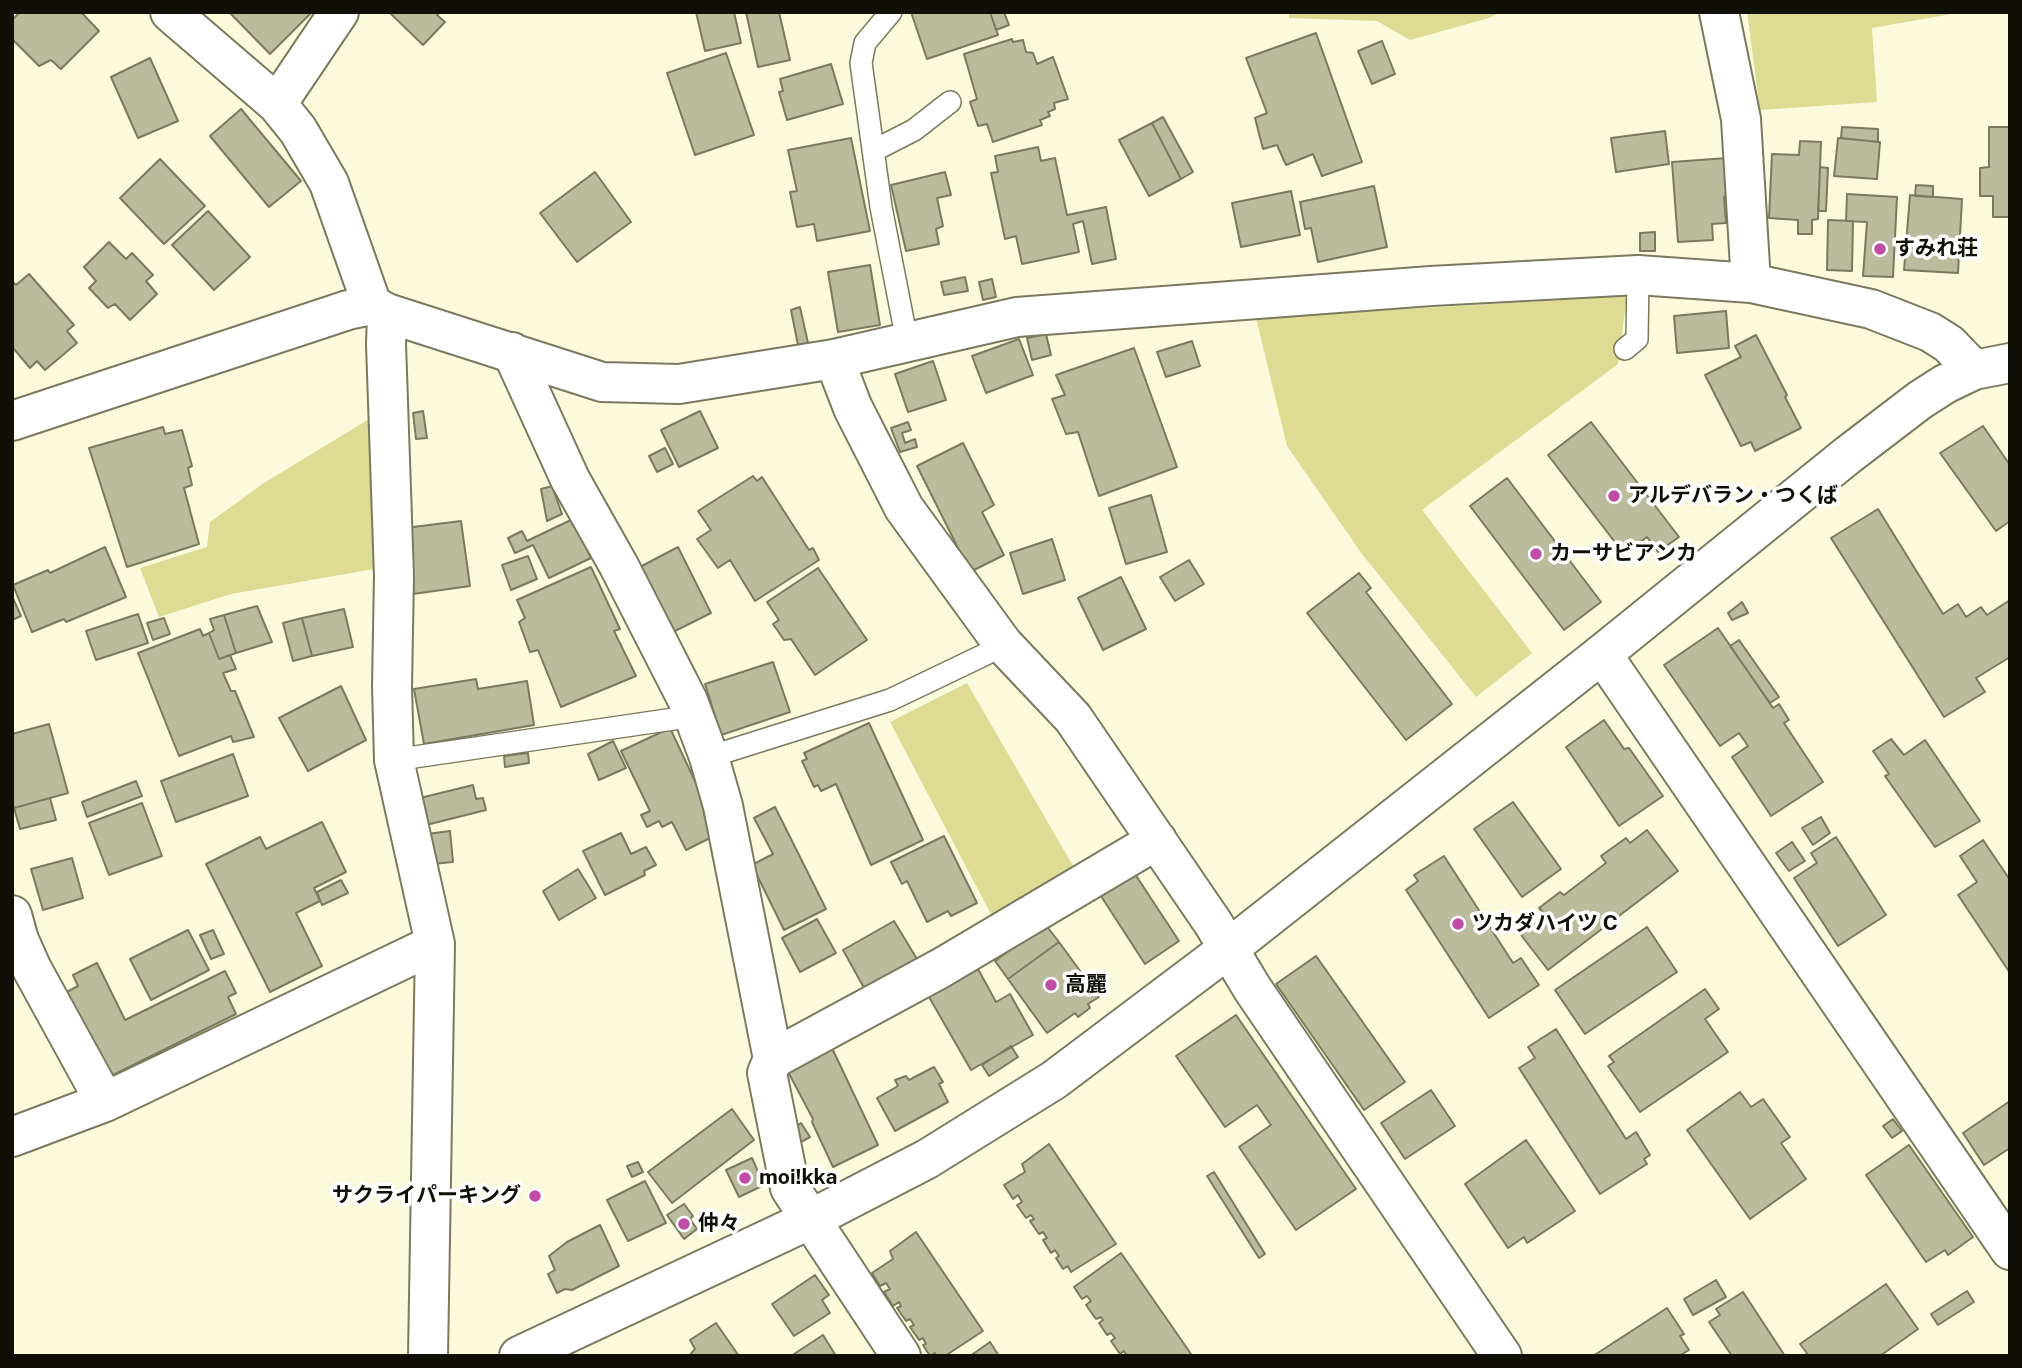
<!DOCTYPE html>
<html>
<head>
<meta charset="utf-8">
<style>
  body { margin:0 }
  #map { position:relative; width:2022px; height:1368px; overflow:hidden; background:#fbfadc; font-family:"Public Sans",sans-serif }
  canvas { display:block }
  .frame { position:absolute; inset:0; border:14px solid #101006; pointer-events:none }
</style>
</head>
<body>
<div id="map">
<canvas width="2022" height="1368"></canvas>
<div class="frame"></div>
</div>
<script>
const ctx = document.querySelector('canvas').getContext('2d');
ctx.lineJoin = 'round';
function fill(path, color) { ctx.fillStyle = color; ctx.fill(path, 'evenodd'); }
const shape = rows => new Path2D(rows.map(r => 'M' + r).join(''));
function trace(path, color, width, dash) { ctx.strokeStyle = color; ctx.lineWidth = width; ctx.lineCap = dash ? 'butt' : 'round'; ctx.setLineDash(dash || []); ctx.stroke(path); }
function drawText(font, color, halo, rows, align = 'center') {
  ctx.font = font + ' "Public Sans","Noto Sans JP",sans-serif'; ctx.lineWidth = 7; ctx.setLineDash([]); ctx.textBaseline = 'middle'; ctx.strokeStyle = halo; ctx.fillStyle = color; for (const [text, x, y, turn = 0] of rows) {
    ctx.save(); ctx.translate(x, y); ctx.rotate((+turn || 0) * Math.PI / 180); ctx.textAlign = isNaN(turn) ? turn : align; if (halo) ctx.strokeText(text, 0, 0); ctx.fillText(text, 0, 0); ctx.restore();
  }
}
fill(shape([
  [1289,12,1501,12,1489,18,1410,40,1377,21,1289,18],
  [1747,12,1963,12,1872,28,1877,102,1760,110],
  [1627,296,1618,364,1422,510,1532,653,1476,697,1362,554,1287,446,1256,318],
  [374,416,374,569,231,594,159,617,140,568,207,547,210,522,264,483],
  [967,683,1076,871,993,918,890,722]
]), '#dedb94');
const building = shape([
  [20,12,81,12,99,31,61,69,51,60,39,66,12,39,12,20,20,12],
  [229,12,312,12,270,54,229,12],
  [389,12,440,12,437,15,445,22,423,45,389,12],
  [696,12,734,12,741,43,705,51,696,12],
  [746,12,779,12,790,60,758,67,746,12],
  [911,12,990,12,998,35,927,59,911,12],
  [990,12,1004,12,1009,25,996,30,990,12],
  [1316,33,1362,162,1322,176,1313,154,1286,165,1277,145,1263,149,1255,118,1267,113,1246,58,1316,33],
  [1012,39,1013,42,1023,40,1026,52,1033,53,1037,64,1053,57,1068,99,1054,103,1055,109,1048,112,1050,116,1040,120,1042,125,993,142,987,124,978,126,970,102,977,99,964,54,1012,39],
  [1382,41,1395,74,1372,84,1358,51,1382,41],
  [726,53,754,135,695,155,667,73,726,53],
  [150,58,178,121,138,138,111,77,150,58],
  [831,64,843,104,787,120,779,92,783,91,780,79,831,64],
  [241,109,301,181,269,207,210,136,241,109],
  [1163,117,1193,172,1181,179,1152,123,1163,117],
  [1152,123,1181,179,1149,196,1119,140,1152,123],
  [1842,127,1878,129,1878,142,1841,138,1842,127],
  [1989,127,2010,127,2010,217,1993,217,1993,196,1980,196,1980,168,1989,167,1989,127],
  [1665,131,1669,164,1616,172,1611,138,1665,131],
  [851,138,870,231,817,241,814,224,797,227,790,192,797,191,788,150,851,138],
  [1838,138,1880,142,1877,179,1834,176,1838,138],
  [1800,141,1821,142,1818,219,1812,220,1812,234,1798,234,1798,220,1769,218,1772,154,1799,155,1800,141],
  [1038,147,1041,161,1055,158,1067,215,1106,207,1116,259,1092,264,1083,221,1073,224,1079,252,1022,264,1016,236,1005,239,991,173,998,172,995,156,1038,147],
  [1727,158,1730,194,1724,197,1726,223,1712,224,1713,240,1678,242,1672,162,1727,158],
  [160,159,205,206,164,244,120,198,160,159],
  [1820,167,1828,168,1826,211,1818,211,1820,167],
  [595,172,631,222,577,262,540,213,595,172],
  [945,172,951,195,937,198,943,226,936,229,939,244,906,251,891,185,945,172],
  [1916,185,1933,186,1933,197,1915,196,1916,185],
  [1374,186,1387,247,1318,262,1311,228,1305,229,1300,202,1374,186],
  [1291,191,1300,235,1241,247,1232,203,1291,191],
  [1847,194,1897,197,1893,277,1863,276,1867,222,1846,221,1847,194],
  [1910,195,1962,199,1958,273,1904,270,1910,195],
  [208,211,250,257,214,290,172,245,208,211],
  [1828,220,1853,221,1852,271,1827,270,1828,220],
  [1655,232,1655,251,1640,251,1640,233,1655,232],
  [109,242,126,259,132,253,153,275,146,281,157,294,130,320,115,304,108,308,89,288,96,281,84,267,109,242],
  [870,265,880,325,838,332,828,272,870,265],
  [29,274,74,325,67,331,77,343,45,370,37,361,30,368,14,349,12,351,12,281,16,285,29,274],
  [965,277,968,291,944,295,941,282,965,277],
  [992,279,996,297,983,300,979,282,992,279],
  [800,307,808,343,798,345,791,310,800,307],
  [1726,311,1729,348,1677,353,1674,316,1726,311],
  [1046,334,1051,355,1032,360,1027,338,1046,334],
  [1756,335,1787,395,1785,397,1801,428,1755,451,1751,442,1741,446,1705,375,1741,357,1735,346,1756,335],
  [1019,339,1033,375,986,393,972,356,1019,339],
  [1192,341,1200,366,1166,377,1157,352,1192,341],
  [1134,348,1177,467,1099,496,1078,432,1066,434,1052,399,1065,395,1056,375,1134,348],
  [933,361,946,400,908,412,895,374,933,361],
  [423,411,427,438,416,439,413,413,423,411],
  [700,411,718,448,679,467,661,430,700,411],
  [908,422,911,430,902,433,905,443,915,439,917,447,900,452,891,428,908,422],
  [1591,422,1679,537,1658,552,1647,537,1624,554,1548,455,1591,422],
  [1983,426,2010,465,2010,521,1996,531,1940,453,1983,426],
  [163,427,165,434,182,430,192,466,188,468,192,485,184,488,199,544,127,567,89,448,163,427],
  [963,443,994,505,982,512,1004,555,970,572,917,466,963,443],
  [665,448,673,464,657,472,649,456,665,448],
  [753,476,757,481,762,477,809,550,813,548,819,560,755,601,730,560,718,568,697,539,711,530,698,511,753,476],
  [1507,478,1601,602,1564,630,1470,506,1507,478],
  [552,486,562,514,547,521,541,489,552,486],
  [1151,495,1167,552,1126,564,1109,508,1151,495],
  [1878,509,1943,614,1958,604,1966,617,1981,607,1987,615,2010,600,2010,657,1976,678,1985,692,1944,717,1831,538,1878,509],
  [573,519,591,558,549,578,533,545,515,553,508,538,522,531,527,541,573,519],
  [461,521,470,586,413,594,405,528,461,521],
  [1052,539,1065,580,1023,594,1010,553,1052,539],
  [105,547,126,597,66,622,64,619,32,632,13,585,48,570,50,573,105,547],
  [678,547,711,613,671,633,638,568,678,547],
  [528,556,537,579,511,590,502,565,528,556],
  [1189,560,1204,584,1175,601,1160,577,1189,560],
  [591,567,620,629,614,631,636,676,561,707,538,650,530,652,519,622,525,618,517,600,591,567],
  [818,568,867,640,815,675,791,639,784,640,773,624,779,620,767,602,818,568],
  [1359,573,1371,588,1366,592,1452,704,1406,740,1307,613,1359,573],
  [1121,577,1146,629,1103,650,1078,598,1121,577],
  [12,596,21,616,12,620,12,596],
  [1742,602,1748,613,1732,620,1728,613,1742,602],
  [257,606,272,642,236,653,224,615,257,606],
  [344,609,353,647,312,656,302,618,344,609],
  [138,614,148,643,96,660,86,631,138,614],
  [224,615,236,653,219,659,209,633,214,630,210,619,224,615],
  [164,618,170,634,153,640,147,623,164,618],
  [302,618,312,656,293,661,283,623,302,618],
  [1718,628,1773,708,1779,704,1789,720,1784,723,1823,782,1771,816,1732,757,1748,746,1739,733,1720,746,1664,665,1718,628],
  [200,629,203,636,209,633,219,659,230,655,236,669,223,673,231,691,235,691,254,737,233,742,231,736,179,756,138,653,200,629],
  [1739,640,1779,697,1770,703,1730,646,1739,640],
  [773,662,790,712,721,735,705,684,773,662],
  [476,679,478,689,527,681,534,725,424,744,414,689,476,679],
  [341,686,366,740,308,771,279,718,341,686],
  [1604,720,1624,749,1629,748,1663,796,1619,826,1566,747,1604,720],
  [869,723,923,840,871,865,836,784,821,791,818,785,814,787,802,761,807,759,804,753,869,723],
  [49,724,68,793,14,808,12,800,12,734,49,724],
  [670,728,709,811,704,814,714,836,686,850,672,822,662,827,659,821,647,827,641,815,650,811,621,751,670,728],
  [1891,739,1904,755,1925,740,1980,821,1935,847,1885,776,1889,774,1873,751,1891,739],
  [613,741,626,768,599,780,588,754,613,741],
  [528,753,529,763,505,767,504,756,528,753],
  [233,754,248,796,176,822,161,781,233,754],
  [136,781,142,796,87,817,82,802,136,781],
  [473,785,476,799,483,798,486,810,426,825,420,798,473,785],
  [50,798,56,820,20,829,14,808,50,798],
  [1513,802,1561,869,1522,897,1474,829,1513,802],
  [142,803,162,856,109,875,89,823,142,803],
  [775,807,826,909,784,930,752,865,773,854,754,818,775,807],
  [1821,817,1830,833,1813,845,1802,828,1821,817],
  [322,822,346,872,314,888,320,901,296,913,322,966,270,992,206,864,260,837,266,849,322,822],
  [1647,830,1678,871,1548,970,1521,935,1546,916,1539,908,1560,892,1564,895,1606,863,1601,856,1626,838,1630,843,1647,830],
  [450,831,453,862,432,864,427,834,450,831],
  [621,833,631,854,646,847,656,865,644,871,645,875,605,895,583,851,621,833],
  [944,836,977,903,951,916,948,911,927,922,907,881,902,884,891,862,944,836],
  [1836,837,1886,915,1838,946,1794,878,1817,863,1811,853,1836,837],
  [1983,840,2010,880,2010,973,1958,895,1977,882,1960,856,1983,840],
  [1792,842,1805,861,1789,871,1776,853,1792,842],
  [1444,856,1513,963,1521,958,1539,985,1489,1018,1406,890,1418,881,1414,875,1444,856],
  [72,858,83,898,43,910,31,869,72,858],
  [578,869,596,898,559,920,543,891,578,869],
  [1133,871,1179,941,1145,964,1099,893,1133,871],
  [341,880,348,893,322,905,317,892,341,880],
  [817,919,836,953,800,972,782,938,817,919],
  [894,921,920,964,868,995,843,950,894,921],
  [1045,924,1059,942,1008,979,995,961,1045,924],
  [1647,927,1677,972,1585,1034,1555,990,1647,927],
  [188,930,209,970,151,1000,130,959,188,930],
  [213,930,224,954,211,959,200,935,213,930],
  [1059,942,1099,997,1088,1004,1090,1008,1078,1017,1075,1013,1047,1033,1008,979,1059,942],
  [1316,956,1405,1082,1364,1110,1276,984,1316,956],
  [97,963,125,1020,225,971,236,993,228,997,236,1014,107,1078,65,993,78,986,73,975,97,963],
  [978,969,996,1002,1010,994,1033,1035,971,1070,929,997,978,969],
  [1705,989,1719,1009,1705,1019,1728,1052,1640,1112,1608,1066,1614,1062,1609,1056,1705,989],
  [1236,1015,1356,1189,1296,1230,1239,1147,1271,1125,1257,1105,1225,1127,1176,1056,1236,1015],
  [1556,1029,1626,1139,1636,1132,1650,1155,1644,1159,1647,1164,1600,1194,1519,1068,1535,1058,1528,1047,1556,1029],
  [831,1046,878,1145,833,1167,812,1122,813,1119,786,1068,831,1046],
  [1011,1046,1018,1057,989,1076,982,1065,1011,1046],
  [934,1067,943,1082,939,1084,948,1102,895,1131,877,1098,898,1086,895,1080,906,1076,909,1080,934,1067],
  [1431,1090,1455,1126,1405,1159,1381,1123,1431,1090],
  [1740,1092,1751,1107,1763,1099,1790,1137,1781,1143,1806,1179,1750,1219,1687,1130,1740,1092],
  [2010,1101,2010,1148,1984,1165,1963,1133,2010,1101],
  [732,1109,754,1140,672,1203,648,1172,732,1109],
  [1893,1119,1902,1131,1892,1138,1883,1126,1893,1119],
  [801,1123,810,1137,799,1143,791,1130,801,1123],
  [1526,1140,1575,1211,1527,1243,1524,1237,1508,1248,1465,1184,1526,1140],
  [1049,1144,1116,1244,1071,1272,1068,1266,1063,1269,1056,1258,1059,1256,1055,1250,1051,1253,1043,1240,1047,1238,1043,1232,1039,1234,1030,1221,1034,1219,1031,1215,1026,1218,1017,1205,1022,1202,1018,1195,1013,1199,1004,1185,1025,1172,1022,1164,1049,1144],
  [1909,1145,1973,1237,1948,1255,1945,1250,1926,1262,1866,1175,1909,1145],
  [752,1158,764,1185,739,1197,726,1170,752,1158],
  [638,1162,643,1172,632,1177,627,1166,638,1162],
  [1214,1172,1265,1254,1259,1258,1207,1176,1214,1172],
  [645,1181,666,1223,628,1241,607,1200,645,1181],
  [684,1204,693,1216,690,1219,697,1229,684,1239,667,1215,684,1204],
  [600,1225,619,1266,572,1290,565,1289,557,1293,548,1274,555,1270,549,1256,567,1242,600,1225],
  [916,1232,983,1331,945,1356,936,1356,935,1353,930,1356,923,1345,926,1344,923,1338,919,1340,910,1327,914,1325,910,1319,906,1321,897,1308,901,1306,899,1302,893,1306,884,1292,890,1289,886,1283,880,1286,872,1273,893,1259,890,1251,916,1232],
  [1121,1253,1191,1354,1188,1356,1127,1356,1124,1351,1120,1354,1111,1341,1115,1338,1111,1333,1107,1335,1099,1323,1103,1320,1101,1317,1096,1319,1086,1305,1091,1301,1087,1296,1082,1299,1074,1287,1121,1253],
  [815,1275,829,1295,822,1300,830,1313,794,1336,772,1304,815,1275],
  [1716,1280,1726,1297,1693,1315,1684,1299,1716,1280],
  [1886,1284,1918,1329,1880,1356,1809,1356,1800,1344,1886,1284],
  [1967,1291,1974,1302,1938,1325,1931,1314,1967,1291],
  [1743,1292,1785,1356,1732,1356,1709,1322,1720,1315,1716,1309,1743,1292],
  [1667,1308,1684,1334,1680,1336,1689,1350,1679,1356,1593,1356,1667,1308],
  [716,1323,739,1356,689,1356,695,1349,690,1340,716,1323],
  [823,1335,836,1356,791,1356,823,1335],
  [990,1342,999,1356,970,1356,990,1342]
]);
fill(building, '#bbbb9e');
trace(building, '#7a7a5f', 2);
const lane = shape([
  [891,12,865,43,861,63,881,207,907,341],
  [873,151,914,130,950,102],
  [1625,349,1637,339,1638,275],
  [709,757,890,700,986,654,1003,644],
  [394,760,694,716]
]);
const street = shape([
  [170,12,277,104,298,130,329,183,372,305],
  [1719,12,1741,119,1751,283],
  [277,104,339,12],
  [387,313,386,344,394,576,392,686,394,760,435,944,428,1356],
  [512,352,570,479,619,566,688,701,709,757,723,806,773,1059,767,1073,790,1188,901,1356],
  [834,359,853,408,904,508,1003,644,1073,718,1213,923,1252,988,1502,1356],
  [12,421,348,310,372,305,387,313,602,382,679,384,834,359,1017,317,1431,286,1638,275,1751,283,1871,309,1930,332,1949,344,1974,370],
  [1602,654,2010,1250],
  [12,915,19,940,32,969,105,1102],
  [773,1059,941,968,1157,840],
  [12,1137,105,1102,435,944]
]);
const secondary = shape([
  [519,1356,809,1220,927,1159,1054,1080,1228,949,1602,654,1848,455,1920,400,1945,384,1974,370,2010,363]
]);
trace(lane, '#7b7a5f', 24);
trace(street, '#7b7a5f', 42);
trace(secondary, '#7b7a5f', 42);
trace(lane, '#fff', 21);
trace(street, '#fff', 38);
trace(secondary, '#fff', 38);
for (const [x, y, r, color] of [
  [1880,249,7,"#c04ca5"],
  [1614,496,7,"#c04ca5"],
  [1536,554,7,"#c04ca5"],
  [1458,924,7,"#c04ca5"],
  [1051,985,7,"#c04ca5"],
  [745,1178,7,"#c04ca5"],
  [535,1196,7,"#c04ca5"],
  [684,1224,7,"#c04ca5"]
]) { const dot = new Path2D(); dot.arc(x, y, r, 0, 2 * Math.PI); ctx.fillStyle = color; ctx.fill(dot); trace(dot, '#fff', 2.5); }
drawText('bold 21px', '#101006', '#fff', [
  ["すみれ荘",1894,249],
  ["アルデバラン・つくば",1628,496],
  ["カーサビアンカ",1550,554],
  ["ツカダハイツ C",1472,924],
  ["高麗",1065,985],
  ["moi!kka",759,1178],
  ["サクライパーキング",521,1196,"right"],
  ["仲々",698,1224]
], 'left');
</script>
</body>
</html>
